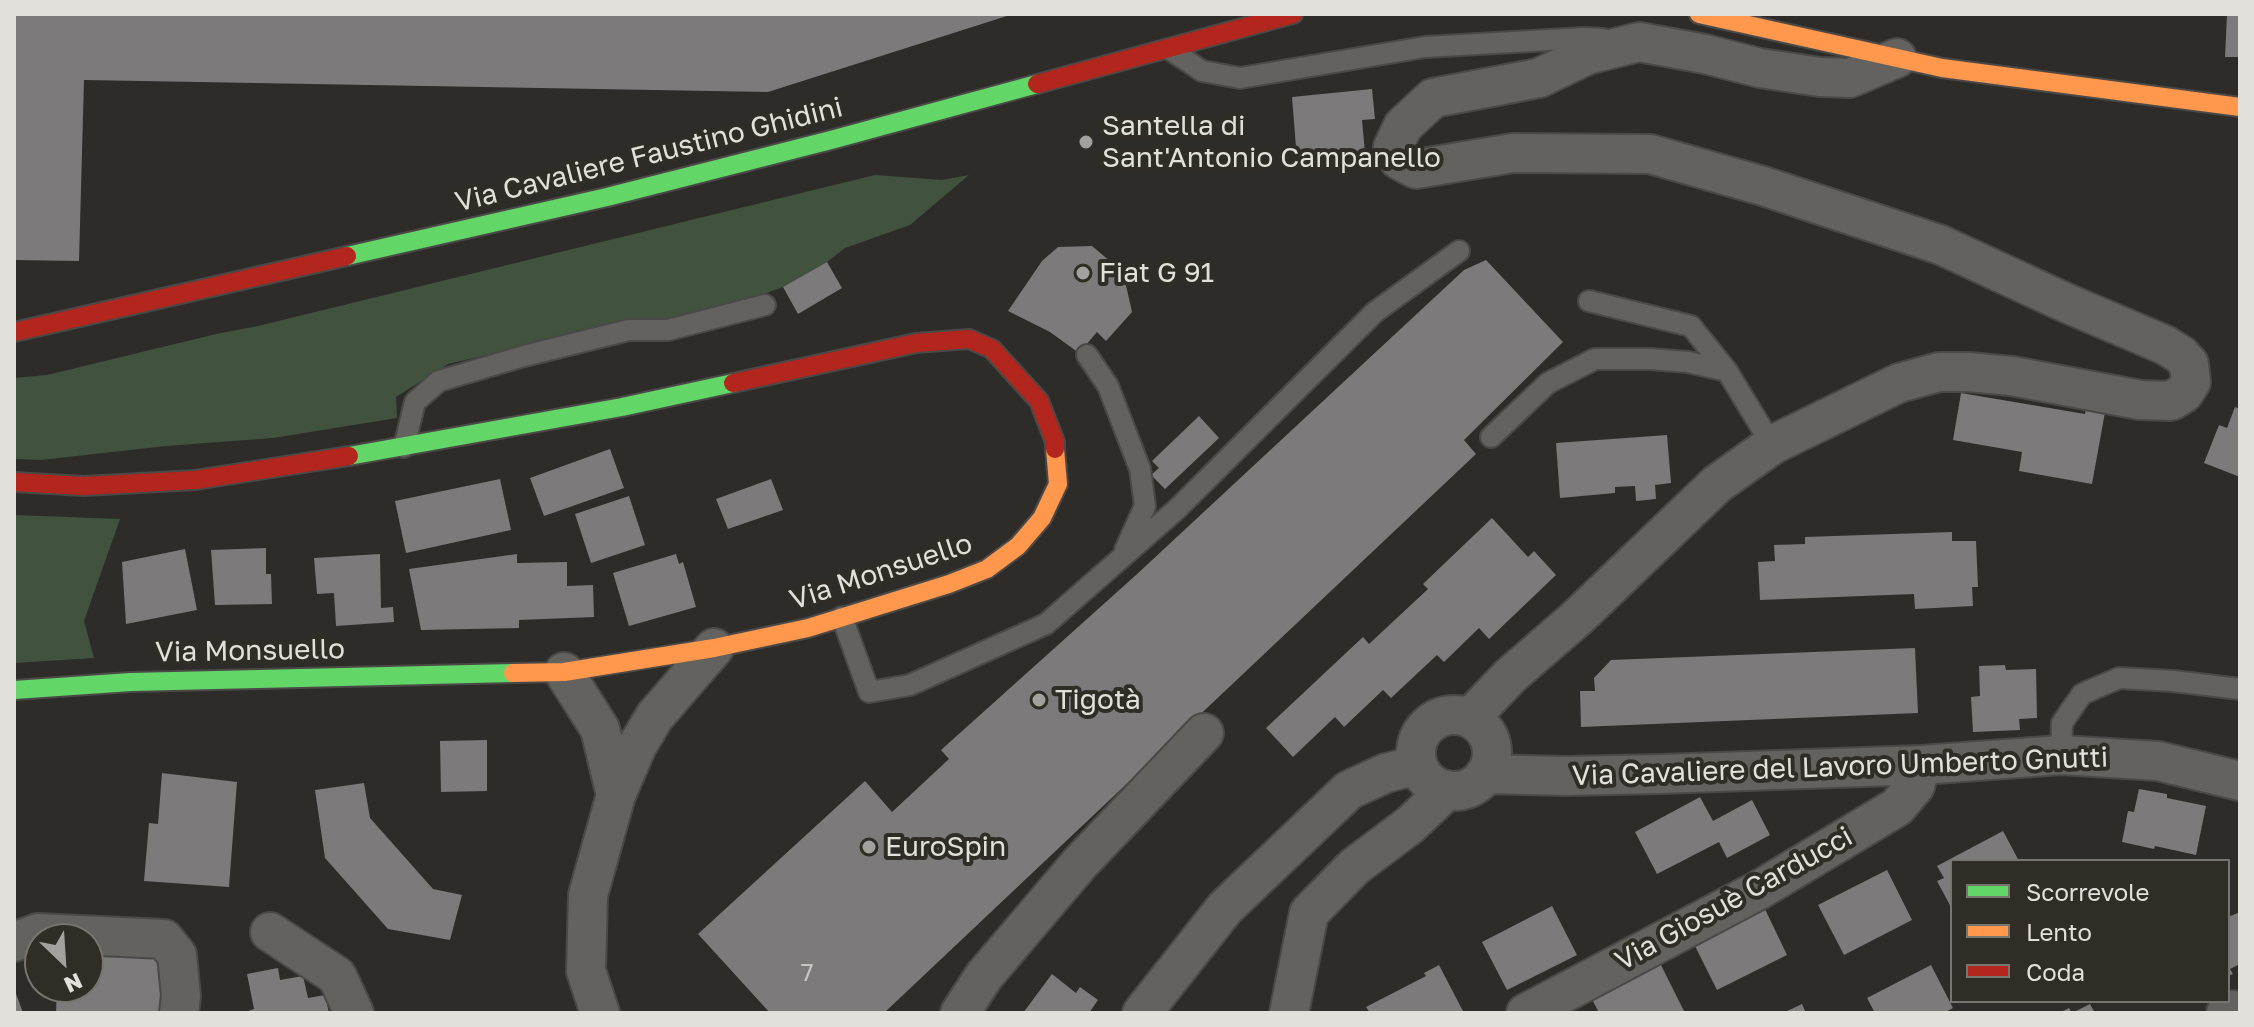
<!DOCTYPE html>
<html>
<head>
<meta charset="utf-8">
<style>
  body { margin:0 }
  #map { position:relative; width:2254px; height:1027px; overflow:hidden; background:#2e2c29; font-family:"Golos Text",sans-serif }
  canvas { display:block }
  .frame { position:absolute; inset:0; border:16px solid #e1e0db; pointer-events:none }
  .legend { position:absolute; left:1950px; top:859px; width:280px; height:144px; box-sizing:border-box; background:#302d27; border:2px solid #77756f; margin:0; padding:10px 14px; list-style:none; font-size:24px; color:#e1e0db }
  .legend li { display:flex; align-items:center; gap:16px; height:40px }
  .legend b { width:40px; border:2px solid #77756f }
  .north { position:absolute; left:24px; top:923px; width:80px; height:80px; box-sizing:border-box; background:#302d27; border:2px solid #77756f; border-radius:50%; rotate:155deg; font-size:22px; font-weight:700; line-height:32px; text-align:center; color:#e1e0db }
  .north::after { content:''; display:block; margin:auto; width:28px; height:36px; background:#a2a19d; clip-path:polygon(50% 0,100% 100%,50% 72%,0 100%) }
</style>
</head>
<body>
<div id="map">
<canvas width="2254" height="1027"></canvas>
<div class="frame"></div>
<ul class="legend">
<li><b style="height:10px;background:#63d668"></b>Scorrevole</li>
<li><b style="height:10px;background:#ff974d"></b>Lento</li>
<li><b style="height:10px;background:#b3261e"></b>Coda</li>
</ul>
<div class="north">N</div>
</div>
<script>
const ctx = document.querySelector('canvas').getContext('2d');
ctx.lineJoin = 'round';
function fill(path, color) { ctx.fillStyle = color; ctx.fill(path, 'evenodd'); }
const shape = rows => new Path2D(rows.map(r => 'M' + r).join(''));
function trace(path, color, width, dash) { ctx.strokeStyle = color; ctx.lineWidth = width; ctx.lineCap = dash ? 'butt' : 'round'; ctx.setLineDash(dash || []); ctx.stroke(path); }
function drawText(font, color, halo, rows, align = 'center') {
  ctx.font = font + ' "Golos Text",sans-serif'; ctx.lineWidth = 8; ctx.setLineDash([]); ctx.textBaseline = 'middle'; ctx.strokeStyle = halo; ctx.fillStyle = color; for (const [text, x, y, turn = 0] of rows) {
    ctx.save(); ctx.translate(x, y); ctx.rotate((+turn || 0) * Math.PI / 180); ctx.textAlign = isNaN(turn) ? turn : align; if (halo) ctx.strokeText(text, 0, 0); ctx.fillText(text, 0, 0); ctx.restore();
  }
}
fill(shape([
  [875,175,942,180,969,175,910,225,845,248,827,262,783,287,726,308,683,319,611,326,448,364,396,397,397,418,273,438,166,446,41,460,14,459,14,378,47,375,216,334,258,326],
  [14,515,120,519,84,621,94,658,14,663]
]), '#41523f');
fill(shape([
  [14,14,1010,14,1010,15,768,92,84,80,79,261,14,260],
  [2227,14,2240,14,2240,57,2225,57],
  [1372,89,1375,119,1362,120,1365,153,1297,160,1292,97],
  [1092,246,1123,272,1132,312,1106,341,1097,332,1079,353,1050,332,1008,311,1042,261,1058,247],
  [1486,260,1563,342,1464,440,1476,454,884,1013,770,1013,698,934,865,781,892,812,949,759,941,750,1136,575,1464,270],
  [827,262,842,288,798,314,783,287],
  [1961,393,2085,414,2086,408,2105,412,2092,484,2019,471,2022,452,1953,440],
  [2235,407,2240,409,2240,477,2204,463,2219,425,2227,428],
  [1199,416,1219,438,1165,489,1151,475,1159,468,1152,461],
  [1667,435,1671,483,1655,485,1656,499,1636,501,1635,486,1615,487,1615,493,1560,498,1556,443],
  [610,449,624,488,544,516,530,478],
  [500,479,511,530,406,553,395,501],
  [771,479,783,510,728,529,716,499],
  [629,496,645,545,591,563,575,514],
  [1492,518,1528,557,1534,551,1556,575,1489,639,1479,628,1444,662,1437,655,1391,698,1383,690,1344,727,1335,717,1293,757,1266,728,1363,637,1369,644,1428,589,1423,584],
  [1952,532,1952,541,1976,541,1978,587,1972,587,1973,606,1915,609,1914,594,1760,600,1758,562,1775,561,1774,545,1805,544,1805,537],
  [266,548,266,574,271,574,272,604,215,605,211,550],
  [185,549,197,610,126,624,122,562],
  [380,554,381,608,393,607,394,622,336,626,334,593,317,594,314,558],
  [517,554,517,563,567,562,567,586,593,585,594,617,519,620,519,628,421,630,409,569],
  [676,554,679,564,683,562,696,607,629,626,613,573],
  [1915,648,1918,713,1581,727,1580,691,1595,691,1594,678,1611,660],
  [2005,665,2006,670,2036,669,2037,718,2019,719,2020,730,1973,732,1971,697,1980,696,1979,666],
  [487,740,487,791,441,792,440,741],
  [162,773,237,782,229,887,144,881,149,823,158,824],
  [364,783,370,818,433,889,462,895,450,940,388,929,325,858,315,790],
  [2139,789,2167,794,2167,798,2206,806,2196,855,2155,846,2154,849,2122,842,2128,811,2134,812],
  [1700,797,1713,821,1752,800,1770,835,1727,858,1719,842,1657,874,1635,832],
  [2003,831,2019,861,1952,861,1952,909,1937,881,1944,878,1937,866],
  [1887,870,1912,920,1844,955,1818,905],
  [1763,905,1787,955,1717,990,1692,940],
  [1552,906,1577,955,1507,990,1482,942],
  [2240,912,2240,964,2230,969,2233,974,2228,976,2228,917],
  [88,956,161,958,160,986,165,987,164,1013,56,1013,57,987,88,987],
  [1659,961,1685,1013,1599,1013,1590,995],
  [1439,965,1464,1013,1370,1013,1366,1007,1426,976,1424,973],
  [1931,965,1953,1008,1944,1013,1875,1013,1867,998],
  [278,968,280,980,303,976,308,998,325,995,329,1013,242,1013,254,1009,247,974],
  [1052,974,1076,993,1080,987,1098,1000,1089,1013,1023,1013],
  [14,989,14,988,23,1013,14,1013],
  [1802,1004,1806,1013,1783,1013],
  [2090,1004,2095,1013,2059,1013,2069,1008,2072,1013]
]), '#7c7a7a');
const lane = shape([
  [1169,49,1202,71,1240,78,1425,47,1584,38,1603,39],
  [1589,301,1691,326,1727,371,1772,445],
  [1087,355,1108,386,1140,469,1145,506,1125,550],
  [1491,437,1548,383,1595,359,1650,359,1688,362,1727,371],
  [404,447,415,402,439,381,524,356,629,330,668,330,765,305],
  [842,617,869,692,910,685,1046,624,1177,509,1375,312,1459,251],
  [2061,755,2062,723,2082,694,2119,678,2173,681,2240,689]
]);
const street = shape([
  [564,672,600,729,616,795],
  '1416 753a38 38 0 1 1 76 0a38 38 0 1 1-76 0Z',
  [1470,718,1510,676,1578,617,1717,484,1772,445,1858,403,1899,383,1939,372,1968,372,2012,376,2140,400,2171,401,2184,393,2191,382,2189,364,2181,355,2165,345,2064,302,1941,245,1763,186,1650,154,1513,153,1416,169,1399,160,1393,147,1403,126,1433,98,1539,78,1587,55,1639,42,1705,54,1760,68,1820,77,1850,78,1897,58],
  [1485,774,1565,776,1661,774,1921,765,2061,755,2158,761,2240,781],
  [270,932,337,976,354,1013],
  [14,942,38,933,164,939,177,955,181,996,179,1013],
  [600,1013,586,971,588,895,616,795,637,746,655,716,714,648],
  [960,1013,984,976,1080,863,1204,733],
  [1142,1013,1225,908,1349,790,1386,773,1418,765],
  [1289,1013,1309,913,1354,867,1410,825,1447,790],
  [1526,1013,1759,890,1897,807,1915,786,1921,765],
  [2226,1013,2232,1010,2240,1011]
]);
const fast = shape([
  [347,256,607,197,831,140,1037,84],
  [349,456,622,407,733,383],
  [14,690,131,682,513,673]
]);
const slow = shape([
  [1699,14,1942,68,2240,107],
  [513,673,564,672,714,648,808,628,949,584,987,569,1018,546,1042,518,1058,484,1055,449]
]);
const jam = shape([
  [1037,84,1293,14],
  [14,332,347,256],
  [733,383,916,343,969,339,992,349,1039,401,1055,442,1055,449],
  [14,482,84,486,195,480,349,456]
]);
trace(lane, '#4a4947', 24);
trace(street, '#4a4947', 42);
trace(fast, '#4a4947', 22);
trace(slow, '#4a4947', 22);
trace(jam, '#4a4947', 22);
trace(lane, '#63625f', 20);
trace(street, '#63625f', 38);
trace(fast, '#63d668', 18);
trace(slow, '#ff974d', 18);
trace(jam, '#b3261e', 18);
for (const [x, y, r, color] of [
  [1086,142,8,"#a2a19d"],
  [1083,273,8,"#a2a19d"],
  [1039,700,8,"#a2a19d"],
  [869,847,8,"#a2a19d"]
]) { const dot = new Path2D(); dot.arc(x, y, r, 0, 2 * Math.PI); ctx.fillStyle = color; ctx.fill(dot); trace(dot, '#302d27', 3); }
drawText('24px', '#c8c6c3', null, [
  ["7",807,973]
]);
drawText('28px', '#e1e0db', '#302d27', [
  ["Santella di",1102,126],
  ["Sant'Antonio Campanello",1102,158],
  ["Fiat G 91",1099,273],
  ["Tigotà",1055,700],
  ["EuroSpin",885,847]
], 'left');
drawText('28px', '#e1e0db', '#302d27', [
  ["Via Cavaliere Faustino Ghidini",649,155,-14],
  ["Via Monsuello",881,572,-18],
  ["Via Monsuello",250,651,-1],
  ["Via Cavaliere del Lavoro Umberto Gnutti",1840,767,-2],
  ["Via Giosuè Carducci",1734,899,-29]
]);
</script>
</body>
</html>
